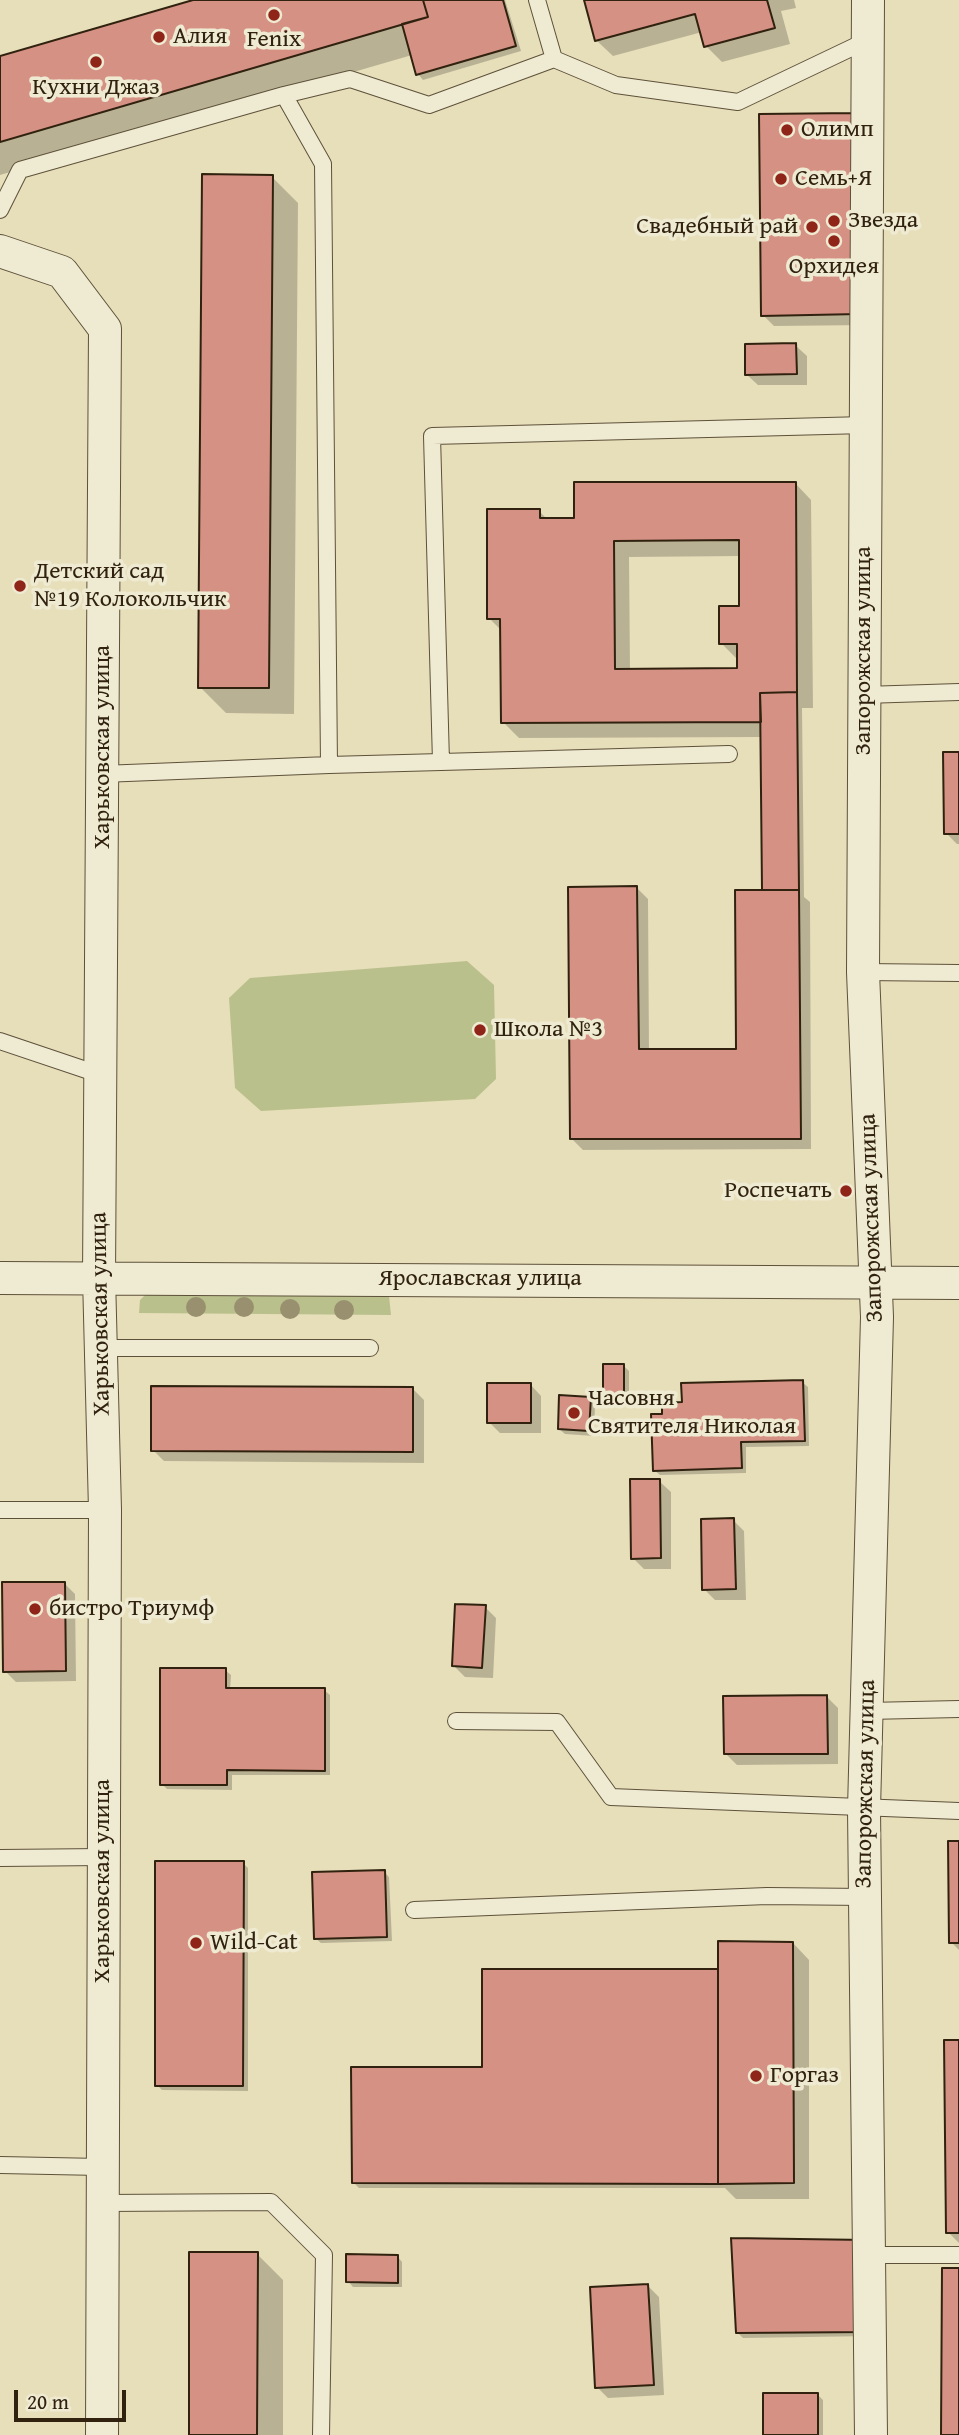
<!DOCTYPE html>
<html>
<head>
<meta charset="utf-8">
<style>
  body { margin:0 }
  #map { position:relative; width:959px; height:2435px; overflow:hidden; background:#e7deba; font-family:"Gentium Book Plus",serif }
  canvas { display:block }
  .scale { position:absolute; left:14px; top:2390px; width:112px; height:32px; box-sizing:border-box; border:4px solid #30220f; border-top:0; padding-left:9px; font-size:21px; line-height:24px; white-space:nowrap; color:#30220f; -webkit-text-stroke:5px #efead2; paint-order:stroke }
</style>
</head>
<body>
<div id="map">
<canvas width="959" height="2435"></canvas>
<div class="scale">20 m</div>
</div>
<script>
const ctx = document.querySelector('canvas').getContext('2d');
ctx.lineJoin = 'round';
function fill(path, color) { ctx.fillStyle = color; ctx.fill(path, 'evenodd'); }
const shape = rows => new Path2D(rows.map(r => 'M' + r).join(''));
function trace(path, color, width, dash) { ctx.strokeStyle = color; ctx.lineWidth = width; ctx.lineCap = dash ? 'butt' : 'round'; ctx.setLineDash(dash || []); ctx.stroke(path); }
function drawText(font, color, halo, rows, align = 'center') {
  ctx.font = font + ' "Gentium Book Plus",serif'; ctx.lineWidth = 7; ctx.setLineDash([]); ctx.textBaseline = 'middle'; ctx.strokeStyle = halo; ctx.fillStyle = color; for (const [text, x, y, turn = 0] of rows) {
    ctx.save(); ctx.translate(x, y); ctx.rotate((+turn || 0) * Math.PI / 180); ctx.textAlign = isNaN(turn) ? turn : align; if (halo) ctx.strokeText(text, 0, 0); ctx.fillText(text, 0, 0); ctx.restore();
  }
}
fill(shape([
  [467,961,494,985,496,1079,475,1099,261,1111,235,1088,229,998,250,978],
  [381,1290,389,1296,391,1315,139,1313,140,1300,146,1294]
]), '#bac08c');
fill(shape([
  [200,0,505,0,521,51,423,80,418,74,412,55,0,175,0,58],
  [586,0,794,0,796,8,781,11,790,44,722,62,706,46,702,32,613,56,596,40],
  [856,115,869,325,774,326,763,315],
  [272,177,298,203,294,714,226,713,200,687],
  [795,345,807,356,807,385,758,385,746,374],
  [795,483,811,500,813,708,802,708,804,897,810,902,811,1149,583,1150,572,1139,637,888,648,899,649,1051,737,1051,763,891,762,737,519,738,503,722,502,631,489,618,539,511,548,520,576,520],
  [741,556,741,607,721,643,737,659,739,670,630,670,629,557],
  [959,753,959,844,957,844,946,833],
  [624,1366,629,1371,629,1401,610,1400,605,1395],
  [802,1382,808,1387,809,1446,746,1447,746,1473,660,1475,654,1470,664,1416,684,1404],
  [530,1384,541,1396,541,1433,500,1433,489,1422],
  [413,1389,424,1400,424,1463,164,1461,153,1450],
  [590,1399,595,1404,594,1436,565,1434,559,1429],
  [659,1481,671,1492,671,1569,644,1569,633,1558],
  [733,1520,744,1531,746,1600,715,1600,704,1589],
  [64,1583,75,1594,76,1681,16,1682,5,1671],
  [485,1607,496,1618,493,1678,465,1677,454,1666],
  [225,1670,231,1675,230,1690,324,1690,330,1695,330,1775,232,1775,232,1790,167,1789,162,1784],
  [827,1697,838,1708,838,1764,737,1765,726,1754],
  [959,1842,959,1950,951,1942],
  [243,1863,248,1868,248,2091,162,2090,157,2085],
  [384,1872,389,1877,392,1941,321,1943,315,1938],
  [793,1943,809,1960,809,2199,736,2199,725,2188,359,2188,354,2183,483,2069],
  [959,2042,959,2243,948,2232],
  [732,2239,873,2336,743,2338,737,2332],
  [257,2254,283,2280,283,2435,190,2435],
  [397,2256,402,2262,402,2287,353,2287,348,2281],
  [648,2286,659,2297,664,2395,608,2398,597,2387],
  [818,2395,823,2400,823,2435,765,2435]
]), '#0003');
const building = shape([
  [193,0,423,0,428,17,0,142,0,56,193,0],
  [423,0,503,0,516,46,416,75,402,24,428,17,423,0],
  [584,0,767,0,775,28,704,47,695,14,595,41,584,0],
  [856,113,859,314,761,316,759,114,856,113],
  [202,174,273,175,269,688,198,688,202,174],
  [796,343,797,374,745,375,745,344,796,343],
  [574,482,796,482,797,692,760,693,761,722,501,723,500,619,487,619,487,509,540,509,540,518,574,518,574,482],
  [739,540,739,606,719,606,719,644,737,644,737,668,615,669,614,541,739,540],
  [797,692,799,890,762,890,760,693,797,692],
  [943,752,959,752,959,834,944,834,943,752],
  [637,886,639,1049,736,1049,735,890,799,890,801,1139,570,1139,568,887,637,886],
  [603,1364,624,1364,624,1396,603,1396,603,1364],
  [803,1380,805,1441,741,1442,742,1468,653,1471,651,1414,662,1414,662,1403,682,1402,681,1383,803,1380],
  [487,1383,531,1383,531,1423,487,1423,487,1383],
  [151,1386,413,1387,413,1452,151,1451,151,1386],
  [559,1395,591,1397,589,1431,558,1429,559,1395],
  [630,1479,660,1479,661,1558,631,1559,630,1479],
  [734,1518,736,1589,702,1590,701,1519,734,1518],
  [2,1582,65,1582,66,1671,3,1672,2,1582],
  [455,1604,486,1605,482,1668,452,1666,455,1604],
  [160,1668,226,1668,226,1688,325,1688,325,1771,227,1770,227,1785,160,1785,160,1668],
  [827,1695,828,1754,724,1754,723,1696,827,1695],
  [948,1841,959,1841,959,1943,949,1943,948,1841],
  [155,1861,244,1861,243,2086,155,2086,155,1861],
  [385,1870,387,1937,314,1939,312,1872,385,1870],
  [718,1941,793,1942,794,2183,718,2184,718,1941],
  [482,1969,718,1969,718,2184,352,2183,351,2067,482,2067,482,1969],
  [944,2040,959,2040,959,2233,946,2233,944,2040],
  [731,2238,867,2240,869,2332,736,2333,731,2238],
  [189,2252,258,2252,257,2435,189,2435,189,2252],
  [346,2254,398,2255,398,2283,346,2282,346,2254],
  [942,2268,959,2268,959,2435,941,2435,942,2268],
  [648,2284,654,2385,595,2388,590,2287,648,2284],
  [763,2393,818,2393,818,2435,763,2435,763,2393]
]);
fill(building, '#d59184');
trace(building, '#30220f', 2);
const lane = shape([
  [554,59,616,85,738,102,868,40],
  [0,210,20,170,284,95,350,79,429,105,554,59,537,0],
  [864,695,959,692],
  [441,762,729,754],
  [329,765,441,762,432,436,866,425],
  [102,774,329,765,323,164,284,95],
  [863,972,959,973],
  [0,1041,101,1075],
  [100,1348,370,1348],
  [0,1510,105,1510],
  [867,1711,959,1709],
  [456,1721,557,1722,611,1797,959,1811],
  [0,1858,103,1857],
  [414,1910,767,1896,865,1897],
  [0,2165,101,2167],
  [102,2203,271,2202,324,2255,321,2435],
  [867,2255,959,2255]
]);
const street = shape([
  [868,0,863,972,877,1317,864,1809,871,2435],
  [0,251,62,272,105,329,99,1277,105,1510,102,2435],
  [0,1278,959,1283]
]);
trace(lane, '#5e513a', 18);
trace(street, '#5e513a', 34);
trace(lane, '#efead2', 16);
trace(street, '#efead2', 32);
ctx.fillStyle = '#999070';
for (const [x, y] of [
  [196,1307],
  [244,1307],
  [290,1309],
  [344,1310]
]) { ctx.beginPath(); ctx.arc(x, y, 10, 0, 2 * Math.PI); ctx.fill(); }
for (const [x, y, r, color] of [
  [274,15,7,"#8f2418"],
  [159,37,7,"#8f2418"],
  [96,62,7,"#8f2418"],
  [787,130,7,"#8f2418"],
  [781,179,7,"#8f2418"],
  [834,221,7,"#8f2418"],
  [812,227,7,"#8f2418"],
  [834,241,7,"#8f2418"],
  [20,586,7,"#8f2418"],
  [480,1030,7,"#8f2418"],
  [846,1191,7,"#8f2418"],
  [574,1413,7,"#8f2418"],
  [35,1609,7,"#8f2418"],
  [196,1943,7,"#8f2418"],
  [756,2076,7,"#8f2418"]
]) { const dot = new Path2D(); dot.arc(x, y, r, 0, 2 * Math.PI); ctx.fillStyle = color; ctx.fill(dot); trace(dot, '#efead2', 2.5); }
drawText('24px', '#30220f', '#efead2', [
  ["Алия",173,37],
  ["Fenix",274,40,"center"],
  ["Кухни Джаз",96,88,"center"],
  ["Олимп",801,130],
  ["Семь+Я",795,179],
  ["Звезда",848,221],
  ["Свадебный рай",798,227,"right"],
  ["Орхидея",834,267,"center"],
  ["Детский сад",34,572],
  ["№19 Колокольчик",34,600],
  ["Школа №3",494,1030],
  ["Роспечать",832,1191,"right"],
  ["Часовня",588,1399],
  ["Святителя Николая",588,1427],
  ["бистро Триумф",49,1609],
  ["Wild-Cat",210,1943],
  ["Горгаз",770,2076]
], 'left');
drawText('24px', '#30220f', '#efead2', [
  ["Запорожская улица",864,651,-90],
  ["Харьковская улица",103,747,-90],
  ["Запорожская улица",872,1218,-92],
  ["Ярославская улица",480,1279],
  ["Харьковская улица",101,1314,-91],
  ["Запорожская улица",866,1784,-89],
  ["Харьковская улица",103,1881,-90]
]);
</script>
</body>
</html>
